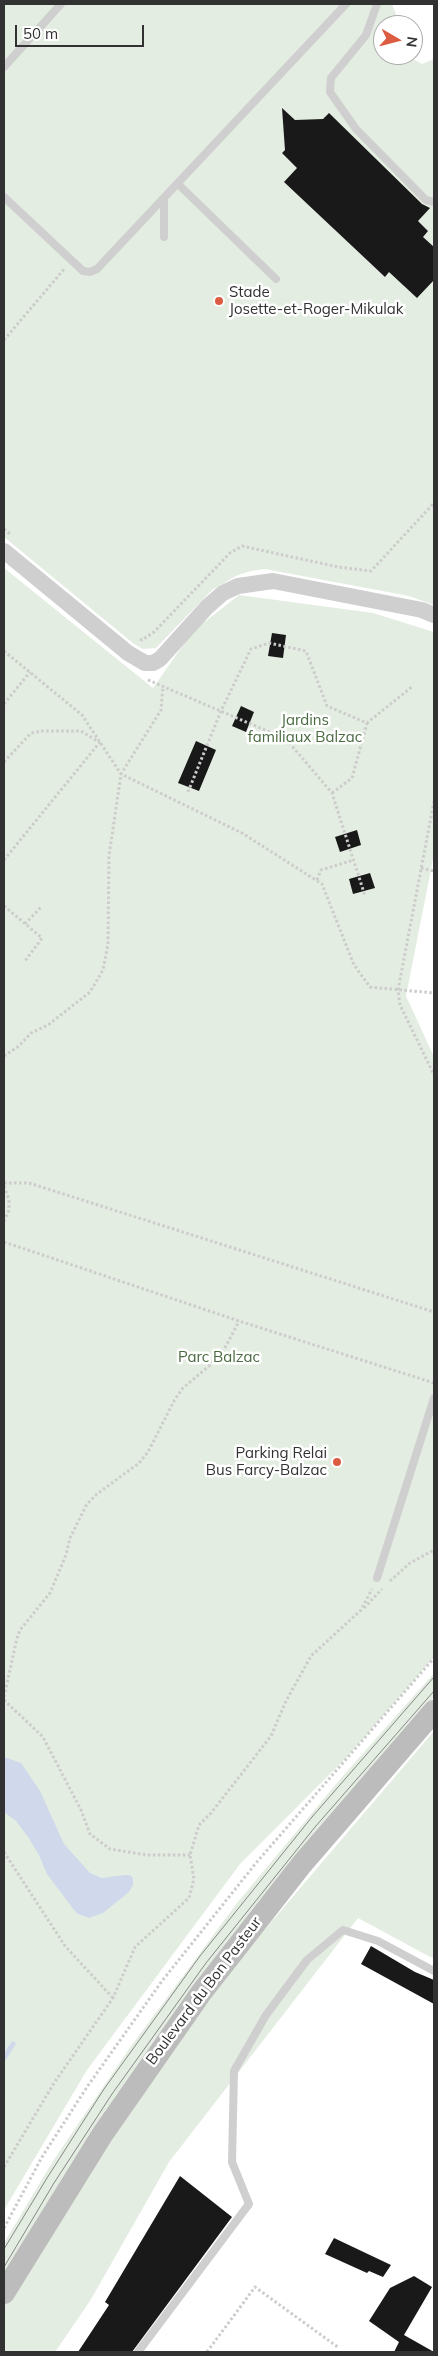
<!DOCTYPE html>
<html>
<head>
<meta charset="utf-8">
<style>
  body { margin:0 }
  #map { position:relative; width:438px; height:2356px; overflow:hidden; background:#fff; font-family:Mulish,sans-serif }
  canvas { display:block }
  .frame { position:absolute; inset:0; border:5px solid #323232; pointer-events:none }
  .north { position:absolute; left:373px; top:15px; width:50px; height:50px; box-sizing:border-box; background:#fff; border:1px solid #adadad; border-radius:50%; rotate:98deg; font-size:14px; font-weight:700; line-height:20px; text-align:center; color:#323232 }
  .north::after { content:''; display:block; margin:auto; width:18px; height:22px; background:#db5c41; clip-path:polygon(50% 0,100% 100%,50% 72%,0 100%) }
  .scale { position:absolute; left:15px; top:25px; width:129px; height:22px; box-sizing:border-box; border:2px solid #323232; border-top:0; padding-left:6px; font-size:15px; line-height:18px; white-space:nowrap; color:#323232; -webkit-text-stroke:4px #fff; paint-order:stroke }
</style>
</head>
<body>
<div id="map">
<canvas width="438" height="2356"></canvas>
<div class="frame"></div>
<div class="north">N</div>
<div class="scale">50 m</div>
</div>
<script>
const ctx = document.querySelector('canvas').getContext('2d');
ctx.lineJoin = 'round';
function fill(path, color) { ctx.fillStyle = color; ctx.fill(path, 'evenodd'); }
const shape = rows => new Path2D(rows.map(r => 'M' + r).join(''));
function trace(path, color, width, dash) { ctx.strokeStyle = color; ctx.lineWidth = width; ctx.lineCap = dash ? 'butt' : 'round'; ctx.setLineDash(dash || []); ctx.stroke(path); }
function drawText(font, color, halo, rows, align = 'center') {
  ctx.font = font + ' Mulish,sans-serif'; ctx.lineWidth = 5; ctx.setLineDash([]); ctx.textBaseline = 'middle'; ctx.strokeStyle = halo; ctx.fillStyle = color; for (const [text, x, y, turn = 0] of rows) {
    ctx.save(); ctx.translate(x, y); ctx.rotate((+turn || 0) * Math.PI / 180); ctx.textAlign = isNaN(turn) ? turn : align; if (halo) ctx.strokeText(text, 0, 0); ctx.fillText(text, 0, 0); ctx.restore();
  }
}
fill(shape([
  [4,4,392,4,400,25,383,25,383,55,411,55,413,59,422,64,434,59,434,605,409,596,265,569,251,571,238,575,212,590,156,648,143,649,134,644,4,537],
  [4,568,153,688,193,631,239,595,373,613,434,632,434,854,406,996,434,1057,434,1657,348,1756,240,1864,87,2070,4,2210],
  [434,1673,434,1697,317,1832,4,2275,4,2243,53,2161,129,2049,237,1903,342,1777],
  [434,1731,434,1959,358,1918,169,2162,90,2301,55,2352,4,2352,4,2307,100,2146,244,1954]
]), '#e4ede1');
fill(shape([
  [4,1757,21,1763,40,1791,64,1844,90,1873,102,1878,125,1875,130,1875,133,1878,133,1885,129,1892,103,1913,89,1918,78,1914,74,1910,47,1874,39,1855,28,1837,16,1821,4,1812]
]), '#cfd9eb');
trace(shape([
  [4,2058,13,2044]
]), '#cfd9eb', 5);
fill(shape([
  [282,108,295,120,323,119,329,113,422,204,430,208,418,221,428,231,423,237,434,247,434,280,417,298,389,272,385,277,284,182,297,168,282,153,285,150],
  [272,633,286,635,283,658,268,656],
  [241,706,254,712,246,732,232,726],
  [196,741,216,750,199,791,178,783],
  [357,830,361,845,340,852,335,837],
  [370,873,375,888,353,894,349,879],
  [371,1946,415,1972,434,1980,434,2004,361,1964],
  [180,2176,232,2217,132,2352,78,2352,109,2305,105,2302],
  [334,2238,391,2265,383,2277,369,2271,367,2273,325,2254],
  [414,2276,432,2287,404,2335,434,2352,394,2352,399,2342,369,2321,390,2288]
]), '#191919');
trace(shape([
  [4,340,65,268],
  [4,529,11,535],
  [140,639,142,640,154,632,230,553,242,546,338,567,371,571,434,503],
  [4,651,82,715,121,774,242,833,322,884,354,965,370,987,434,993],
  [148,680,286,739,332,793,365,896],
  [4,704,30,672],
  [4,762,31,733,43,731,81,731,99,742],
  [188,792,221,711,251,649,269,643,306,651,327,706,367,723,413,686],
  [332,793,352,778,367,723],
  [434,801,398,990,400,1005,434,1075],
  [4,860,100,742],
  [421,868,434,871],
  [317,880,321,870,354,860],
  [4,906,42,938,25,961],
  [25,924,41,907],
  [4,1056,19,1046,31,1033,48,1025,90,992,103,970,108,944,109,856,121,774,161,710,163,686],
  [4,1183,29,1183,434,1312],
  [4,1186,9,1200,9,1210,4,1221],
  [4,1242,239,1321,434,1383],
  [390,1581,410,1563,434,1550],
  [364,1608,382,1589],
  [4,1697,17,1638,20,1630,50,1593,66,1555,70,1538,87,1504,97,1494,139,1463,148,1452,175,1399,183,1388,209,1366,226,1346,239,1321],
  [4,1700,43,1737,81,1810,90,1834,110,1849,147,1855,190,1855],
  [4,1852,65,1946,113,1998],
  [4,2167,54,2083,113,1998,135,1947,189,1898,194,1879,190,1855,199,1825,211,1813,271,1736,286,1701,311,1656,361,1610,372,1589],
  [4,2228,42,2157,87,2087,162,1981,256,1863,434,1658],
  [207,2352,255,2287,339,2348]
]), '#ccc', 3, [2.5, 2.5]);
trace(shape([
  [377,4,366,35,331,78,330,92,356,129,426,200,434,202],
  [4,67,61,4],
  [178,184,276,279],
  [4,197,83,271,90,272,97,269,346,4],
  [164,200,164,237],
  [377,1578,434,1398],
  [138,2352,249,2204,232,2162,234,2071,266,2015,307,1960,343,1930,378,1941,434,1971]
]), '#cfcfcf', 8);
trace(shape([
  [4,551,128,653,145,663,153,663,160,659,207,607,223,593,238,586,273,581,422,610,434,615]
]), '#cfcfcf', 16);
trace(shape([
  [4,2293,102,2135,201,1993,302,1864,434,1711]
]), '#bcbcbc', 22);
trace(shape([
  [4,2249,47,2178,104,2089,200,1956,312,1817,434,1677],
  [4,2267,54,2183,112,2094,206,1963,315,1827,434,1691]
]), '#878787', 1);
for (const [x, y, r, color] of [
  [219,301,5,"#db5c41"],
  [337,1462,5,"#db5c41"]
]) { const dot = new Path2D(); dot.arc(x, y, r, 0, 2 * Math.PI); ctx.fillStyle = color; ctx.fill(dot); trace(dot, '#fff', 2); }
drawText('15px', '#323232', '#fff', [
  ["Stade",229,292],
  ["Josette-et-Roger-Mikulak",229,309],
  ["Parking Relai",327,1453,"right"],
  ["Bus Farcy-Balzac",327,1470,"right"]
], 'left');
drawText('15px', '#4a6b41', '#fff', [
  ["Jardins",305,720],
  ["familiaux Balzac",305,737],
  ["Parc Balzac",219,1357]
]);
drawText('15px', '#323232', '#fff', [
  ["Boulevard du Bon Pasteur",204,1991,-53]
]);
</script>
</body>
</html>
